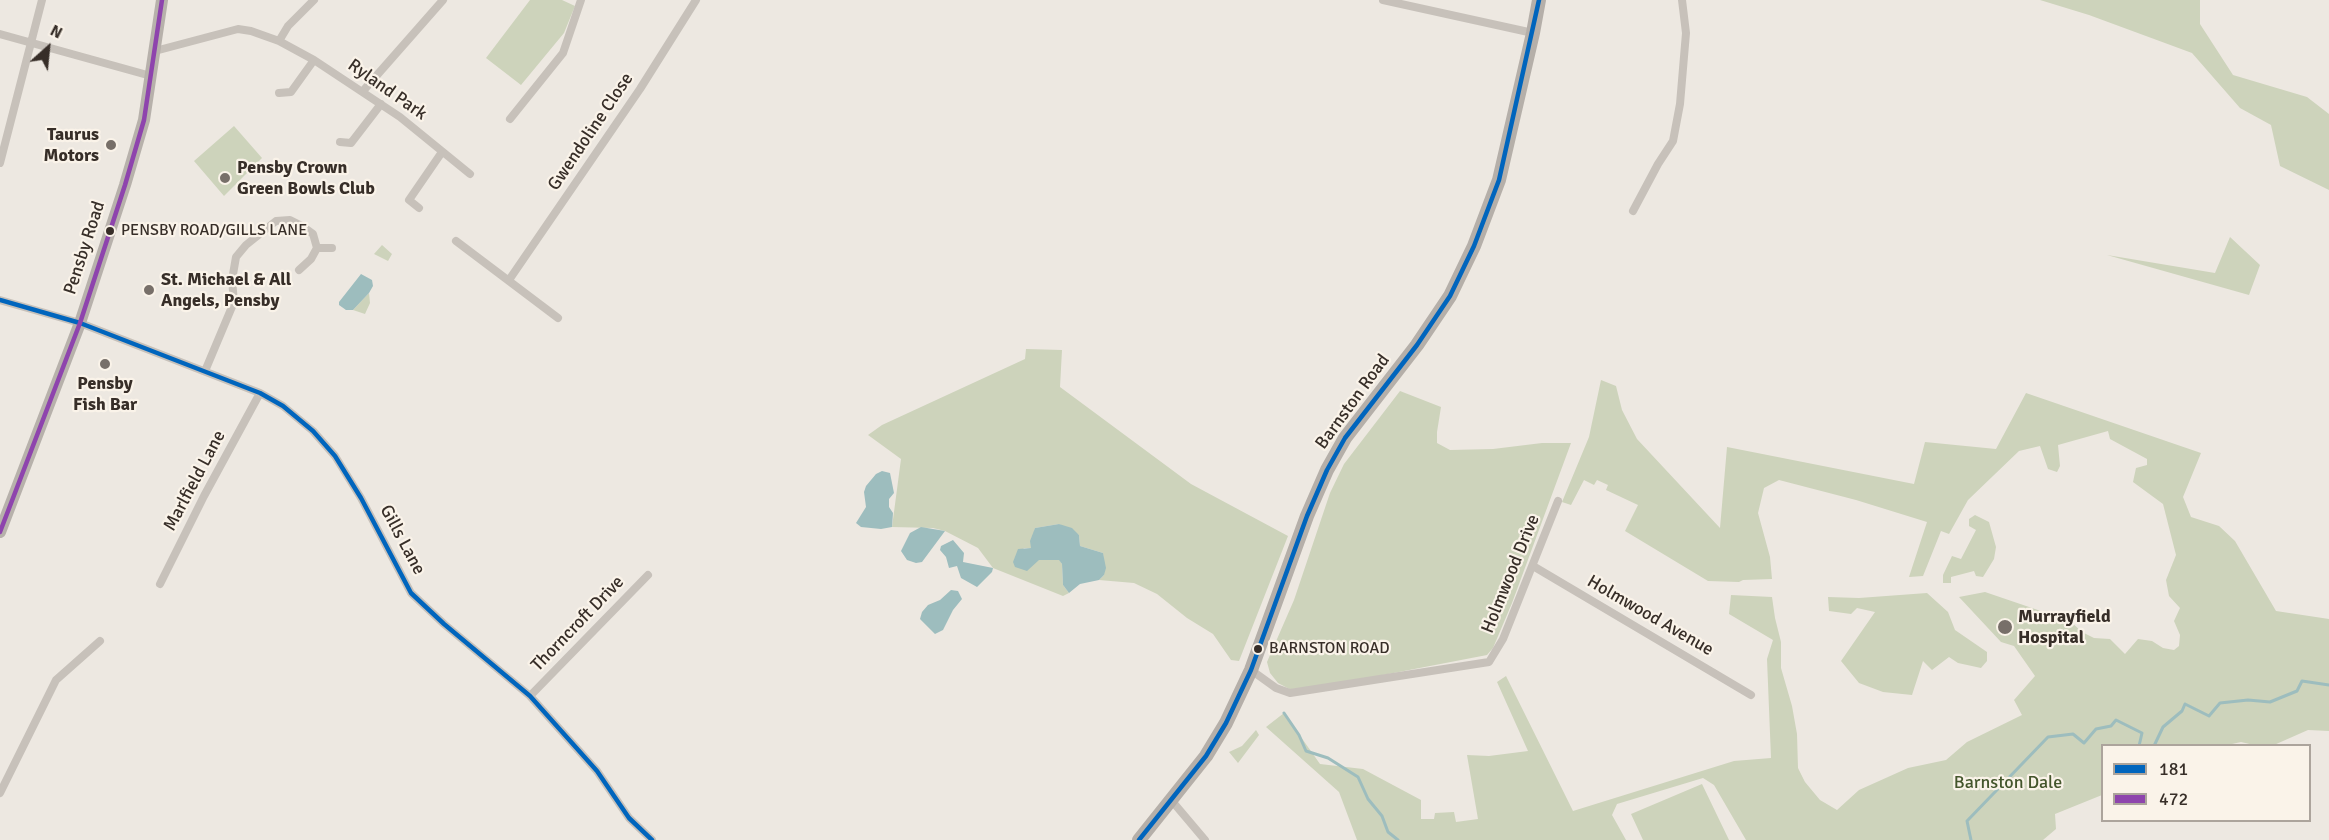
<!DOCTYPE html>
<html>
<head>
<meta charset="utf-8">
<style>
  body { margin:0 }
  #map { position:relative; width:2329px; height:840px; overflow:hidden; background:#ede8e1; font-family:Signika,sans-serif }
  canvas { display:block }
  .legend { position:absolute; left:2101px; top:744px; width:210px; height:78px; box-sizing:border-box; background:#faf3e9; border:2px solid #aca49c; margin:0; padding:8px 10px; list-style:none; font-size:18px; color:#372e28 }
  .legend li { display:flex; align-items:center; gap:12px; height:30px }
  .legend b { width:30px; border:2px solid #aca49c }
  .north { position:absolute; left:18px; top:18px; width:60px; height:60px; -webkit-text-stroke:4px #faf3e9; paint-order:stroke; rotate:27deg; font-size:16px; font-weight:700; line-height:24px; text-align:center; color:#372e28 }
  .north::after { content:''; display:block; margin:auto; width:21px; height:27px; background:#372e28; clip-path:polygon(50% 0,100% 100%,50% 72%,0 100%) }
</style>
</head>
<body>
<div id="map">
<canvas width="2329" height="840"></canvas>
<ul class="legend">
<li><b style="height:8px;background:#0065bd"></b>181</li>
<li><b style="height:8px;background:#8e44ad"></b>472</li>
</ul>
<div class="north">N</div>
</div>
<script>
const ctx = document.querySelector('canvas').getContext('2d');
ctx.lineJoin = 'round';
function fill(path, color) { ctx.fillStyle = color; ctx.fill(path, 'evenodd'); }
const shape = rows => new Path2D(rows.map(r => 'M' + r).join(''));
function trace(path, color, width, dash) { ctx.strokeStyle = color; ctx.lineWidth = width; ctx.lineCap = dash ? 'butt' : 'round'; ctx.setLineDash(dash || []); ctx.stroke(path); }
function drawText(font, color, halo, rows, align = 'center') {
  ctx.font = font + ' Signika,sans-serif'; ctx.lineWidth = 4.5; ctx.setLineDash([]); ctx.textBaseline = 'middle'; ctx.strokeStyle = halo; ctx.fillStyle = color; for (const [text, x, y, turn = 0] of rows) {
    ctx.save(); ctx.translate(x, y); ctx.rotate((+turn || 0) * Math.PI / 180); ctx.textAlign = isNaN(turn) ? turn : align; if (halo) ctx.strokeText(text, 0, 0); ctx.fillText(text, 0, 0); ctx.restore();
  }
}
fill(shape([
  [530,0,562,0,575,6,564,33,521,85,486,58],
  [2040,0,2200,0,2200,24,2233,75,2307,97,2329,114,2329,190,2280,166,2271,125,2240,108,2192,53,2089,15],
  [234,126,262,158,224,196,194,161],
  [2230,237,2260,265,2249,295,2107,255,2215,273],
  [382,245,392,254,388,261,374,254],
  [369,293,370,303,365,314,353,310],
  [1026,349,1062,350,1060,387,1191,484,1288,536,1239,661,1231,660,1213,634,1187,618,1157,594,1134,583,1099,580,1104,575,1103,553,1080,546,1079,535,1059,524,1035,528,1031,548,1023,548,1039,560,1059,559,1062,564,1063,585,1069,593,1063,596,993,568,978,548,945,531,933,528,892,527,901,459,868,435,882,425,1025,359],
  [1601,380,1616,386,1622,410,1637,439,1720,528,1727,447,1914,484,1925,442,1996,449,2026,393,2201,453,2183,497,2191,517,2219,526,2235,541,2276,611,2329,619,2329,731,2308,730,2274,745,2254,745,2241,742,2223,746,2102,746,2102,795,2055,814,2056,829,2043,840,1746,840,1714,785,1703,778,1617,804,1612,815,1626,840,1357,840,1339,792,1266,727,1284,713,1320,764,1363,769,1421,800,1421,819,1434,819,1435,813,1454,812,1456,822,1478,819,1467,755,1489,756,1528,751,1497,682,1506,676,1573,811,1734,761,1771,758,1767,659,1773,640,1729,614,1731,595,1772,597,1775,618,1781,642,1781,668,1792,706,1797,734,1798,768,1805,782,1820,800,1837,810,1859,790,1908,768,1946,760,1967,742,2022,715,2014,700,2035,676,2014,646,2001,642,1959,597,1985,592,2032,608,2070,621,2082,632,2094,638,2110,639,2125,654,2138,639,2152,641,2163,648,2174,650,2179,646,2180,635,2174,621,2180,608,2169,596,2166,580,2176,555,2163,504,2133,482,2136,468,2147,465,2147,459,2110,439,2108,431,2058,445,2060,466,2057,472,2048,469,2040,446,2019,451,1968,500,1949,534,1941,531,1923,576,1909,577,1927,522,1856,500,1779,480,1764,488,1758,513,1770,557,1772,579,1743,580,1739,582,1708,581,1625,531,1638,505,1606,490,1608,485,1597,480,1594,485,1584,480,1571,505,1562,502,1589,437],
  [1400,391,1441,407,1437,432,1437,443,1450,450,1493,449,1542,443,1571,443,1512,603,1493,648,1487,655,1295,692,1278,683,1270,673,1267,662,1294,600,1330,493,1344,464],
  [1975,515,1989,522,1996,547,1994,559,1983,577,1976,576,1974,571,1951,577,1951,583,1943,583,1943,575,1952,556,1961,559,1976,530,1969,526,1969,519],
  [1927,593,1948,612,1955,630,1987,652,1987,661,1981,668,1958,663,1949,657,1932,670,1923,661,1912,695,1883,692,1859,683,1841,661,1875,612,1857,608,1851,614,1829,611,1828,597,1859,598],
  [1256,730,1259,735,1238,763,1229,752,1242,746],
  [1702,784,1729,840,1643,840,1631,814]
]), '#cdd3bb');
fill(shape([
  [361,274,372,280,373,286,369,293,353,310,346,310,339,305,339,302],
  [882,471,890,473,894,493,889,499,889,507,893,513,892,527,881,529,861,527,856,523,866,507,864,492,866,486,876,474],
  [1059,524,1072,528,1079,535,1080,546,1103,553,1106,568,1104,575,1099,580,1080,584,1069,593,1063,585,1062,564,1059,560,1039,560,1027,571,1015,567,1013,562,1018,549,1031,548,1030,541,1035,528],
  [921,527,945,531,922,562,916,563,907,560,901,551,910,533],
  [953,540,964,553,963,562,993,568,992,572,977,587,961,578,957,566,949,568,946,557,940,550,941,546],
  [951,590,958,591,962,599,953,610,943,630,935,634,920,619,922,612,928,605,940,600]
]), '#9dbdbe');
trace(shape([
  [1284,713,1299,735,1306,751,1328,758,1358,777,1368,799,1382,816,1388,832,1398,840],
  [2154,746,2163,727,2182,711,2185,704,2209,716,2220,703,2248,700,2270,702,2297,691,2302,681,2329,685],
  [1971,840,1967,821,2048,737,2073,734,2084,743,2096,729,2111,726,2116,720,2142,733,2139,746]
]), '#9dbdbe', 3);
trace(shape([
  [1383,0,1533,33],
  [0,34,151,76],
  [279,41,314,60,400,117,470,174],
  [155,51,238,29,251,31,279,41,288,26,314,0],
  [363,91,443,0],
  [279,93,291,92,314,60],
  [510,119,563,53,581,0],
  [340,142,351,143,381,104],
  [0,163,42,0],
  [419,208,409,200,442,152],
  [1633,211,1658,164,1673,141,1680,104,1686,33,1682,0],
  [456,241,558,318],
  [317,248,332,248],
  [509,280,640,89,696,0],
  [0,300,80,323,260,393,283,406,313,431,335,456,361,498,411,593,444,624,530,696,597,771,629,818,652,840],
  [205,371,234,302,232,280,236,257,246,245,276,221,290,220,302,226,313,234,317,248,311,259,299,270],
  [1533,566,1751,695],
  [160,584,204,496,260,393],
  [1251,670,1276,688,1290,693,1489,662,1503,639,1558,501],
  [530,696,648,575],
  [0,793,56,680,100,641],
  [1172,801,1205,840]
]), '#c7c1ba', 8);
trace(shape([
  [0,532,80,323,125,185,144,120,162,0]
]), '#b7b1ab', 12);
trace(shape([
  [1139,840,1206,756,1226,723,1251,670,1307,516,1327,470,1345,438,1417,345,1450,296,1474,246,1499,180,1533,33,1539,0]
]), '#b5afa9', 14);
trace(shape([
  [0,300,80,323,260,393,283,406,313,431,335,456,361,498,411,593,444,624,530,696,597,771,629,818,652,840],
  [1139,840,1206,756,1226,723,1251,670,1307,516,1327,470,1345,438,1417,345,1450,296,1474,246,1499,180,1539,0]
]), '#0065bd', 4.5);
trace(shape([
  [0,532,80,323,125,185,144,120,162,0]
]), '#8e44ad', 4.5);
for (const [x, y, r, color] of [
  [111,145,6,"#776f69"],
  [225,178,6,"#776f69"],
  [110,231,5,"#372e28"],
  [149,290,6,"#776f69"],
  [105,364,6,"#776f69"],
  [2005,627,8,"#776f69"],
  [1258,649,5,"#372e28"]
]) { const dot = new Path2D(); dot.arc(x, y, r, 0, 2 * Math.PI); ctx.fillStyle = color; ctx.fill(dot); trace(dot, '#faf3e9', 2); }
drawText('16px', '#372e28', '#faf3e9', [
  ["PENSBY ROAD/GILLS LANE",121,231],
  ["BARNSTON ROAD",1269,649]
], 'left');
drawText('18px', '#372e28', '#faf3e9', [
  ["Ryland Park",387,90,35],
  ["Gwendoline Close",591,132,-56],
  ["Pensby Road",85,248,-72],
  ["Barnston Road",1353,402,-54],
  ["Marlfield Lane",195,481,-62],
  ["Gills Lane",402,540,62],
  ["Holmwood Drive",1511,574,-68],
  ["Holmwood Avenue",1650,616,30],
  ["Thorncroft Drive",578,624,-46]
]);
drawText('bold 18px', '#372e28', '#faf3e9', [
  ["Taurus",99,135,"right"],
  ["Motors",99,156,"right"],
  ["Pensby Crown",237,168],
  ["Green Bowls Club",237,189],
  ["St. Michael & All",161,280],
  ["Angels, Pensby",161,301],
  ["Pensby",105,384,"center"],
  ["Fish Bar",105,405,"center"],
  ["Murrayfield",2018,617],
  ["Hospital",2018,638]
], 'left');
drawText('18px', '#44562c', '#faf3e9', [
  ["Barnston Dale",2008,783]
]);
</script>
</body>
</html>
